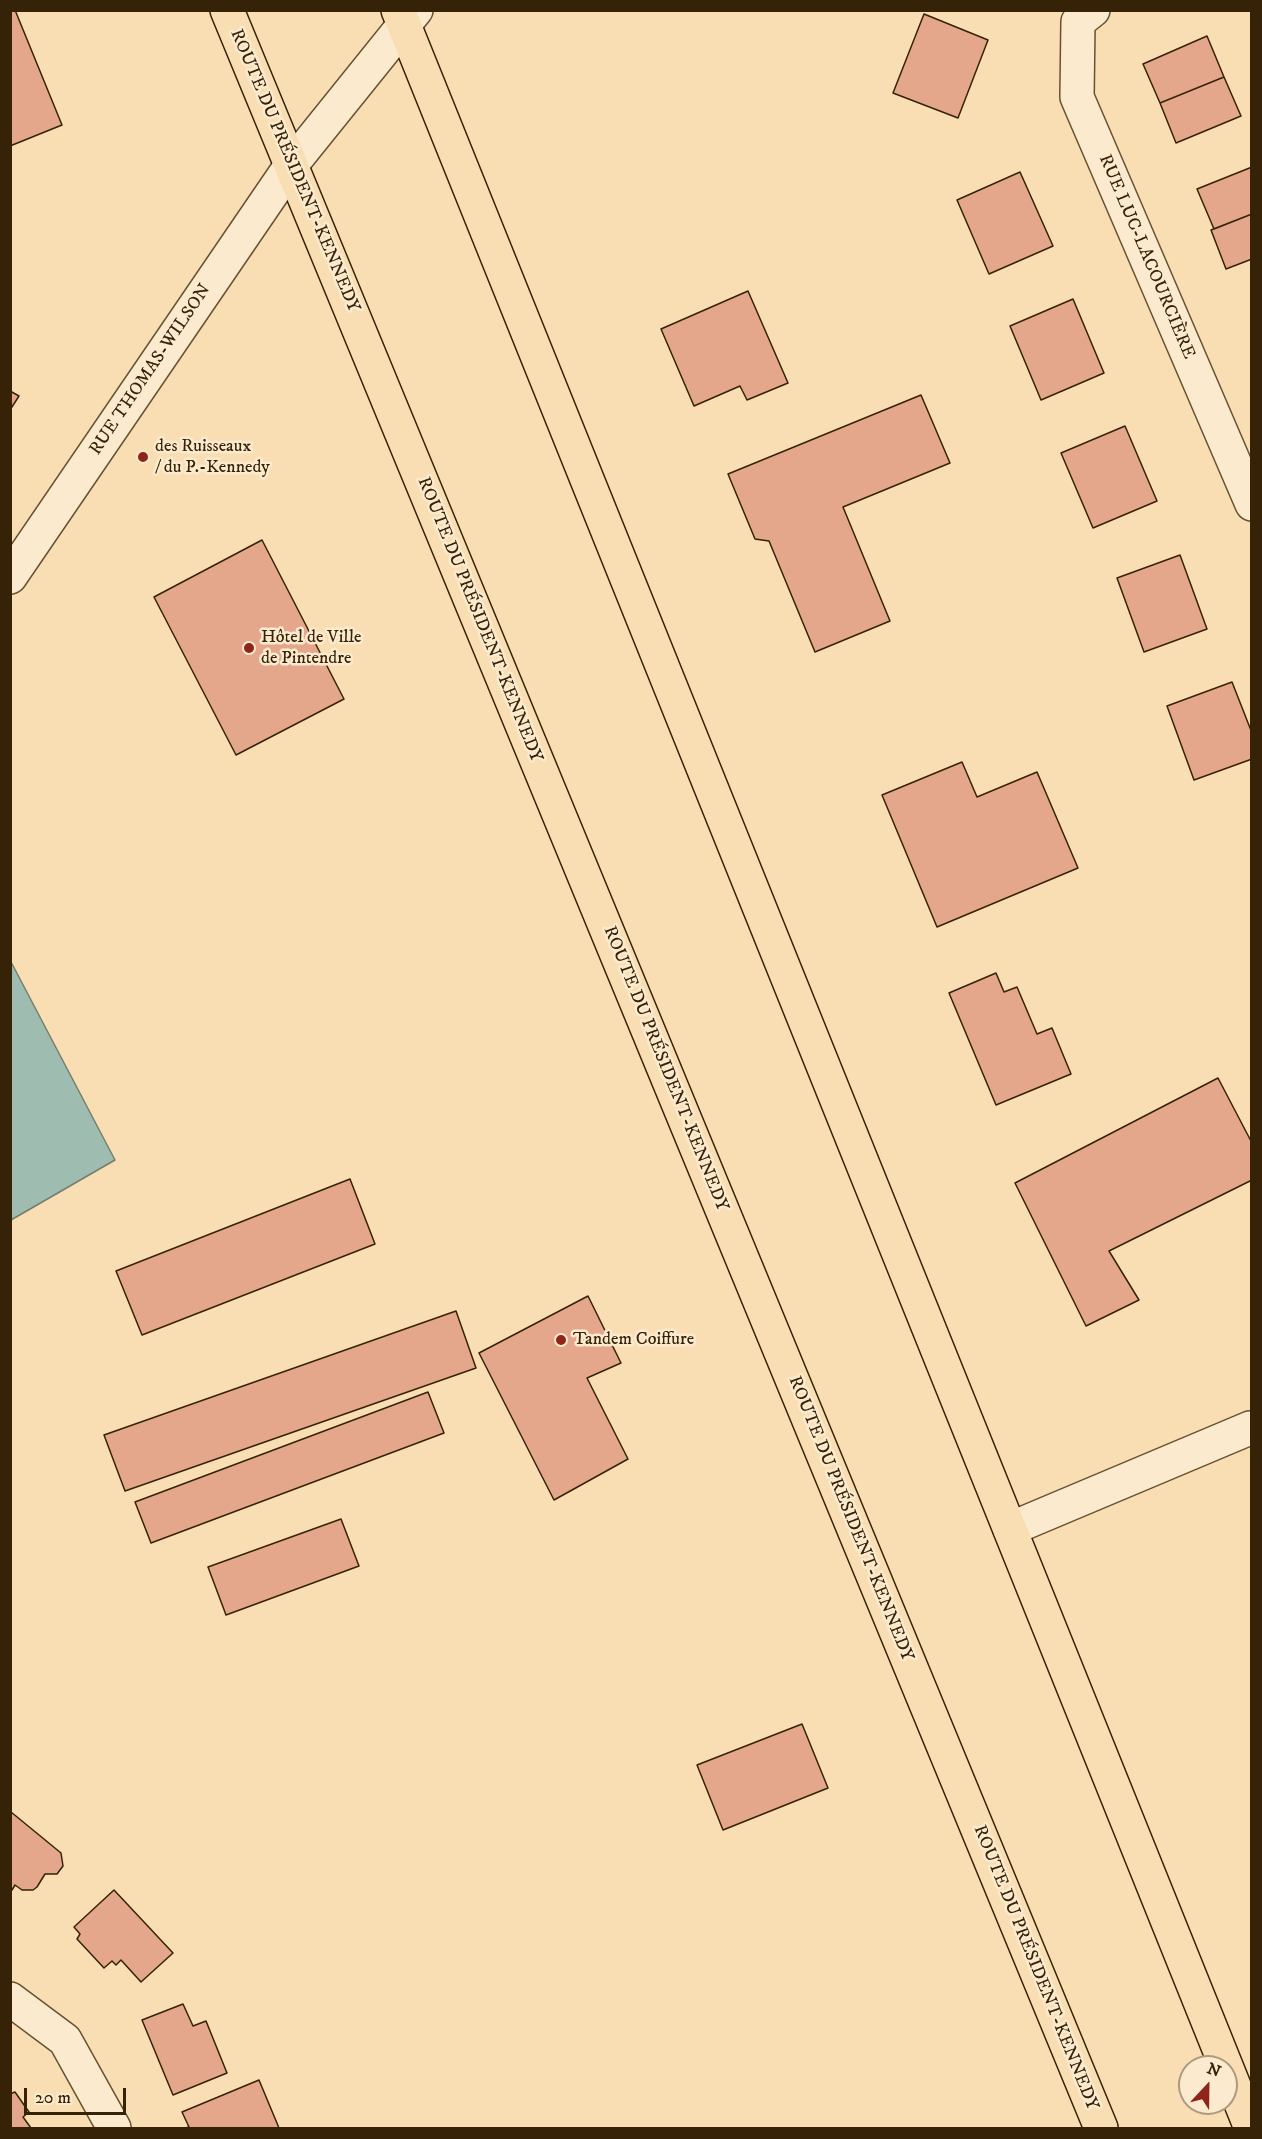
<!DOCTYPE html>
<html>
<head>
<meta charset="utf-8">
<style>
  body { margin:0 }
  #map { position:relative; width:1262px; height:2139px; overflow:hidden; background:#fadeb3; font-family:"IM FELL DW Pica",serif }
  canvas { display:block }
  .frame { position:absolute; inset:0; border:12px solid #352207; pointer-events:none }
  .north { position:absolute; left:1178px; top:2055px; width:60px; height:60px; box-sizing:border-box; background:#fceace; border:2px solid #ac9a7e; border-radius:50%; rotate:22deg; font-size:16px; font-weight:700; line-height:24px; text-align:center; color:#352207 }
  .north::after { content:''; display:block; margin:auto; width:21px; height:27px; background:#8f2418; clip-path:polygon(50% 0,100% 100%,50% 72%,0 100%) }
  .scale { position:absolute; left:24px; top:2088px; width:102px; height:27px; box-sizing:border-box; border:3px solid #352207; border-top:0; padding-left:8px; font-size:18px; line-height:21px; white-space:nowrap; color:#352207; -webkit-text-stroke:4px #fceace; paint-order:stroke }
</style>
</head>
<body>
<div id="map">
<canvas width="1262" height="2139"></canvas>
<div class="frame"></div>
<div class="north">N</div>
<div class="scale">20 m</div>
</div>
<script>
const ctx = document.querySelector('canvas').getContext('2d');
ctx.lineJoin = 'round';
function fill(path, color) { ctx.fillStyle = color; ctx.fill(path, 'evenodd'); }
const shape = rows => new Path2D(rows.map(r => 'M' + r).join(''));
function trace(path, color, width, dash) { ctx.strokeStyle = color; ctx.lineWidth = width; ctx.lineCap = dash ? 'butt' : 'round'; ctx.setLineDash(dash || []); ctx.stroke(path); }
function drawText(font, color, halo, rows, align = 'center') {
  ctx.font = font + ' "IM FELL DW Pica",serif'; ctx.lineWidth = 5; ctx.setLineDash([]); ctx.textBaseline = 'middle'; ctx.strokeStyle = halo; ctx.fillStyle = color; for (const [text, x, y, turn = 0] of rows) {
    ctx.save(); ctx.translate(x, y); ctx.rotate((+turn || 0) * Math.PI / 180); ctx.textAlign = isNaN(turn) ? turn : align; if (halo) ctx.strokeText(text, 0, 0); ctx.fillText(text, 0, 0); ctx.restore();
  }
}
const water = shape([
  [10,960,115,1160,11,1220,10,1220,10,960]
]);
fill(water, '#9fbcb1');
trace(water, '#757e6d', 1.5);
const building = shape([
  [15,10,62,125,10,146,10,11,15,10],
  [924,14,988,40,958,118,893,93,924,14],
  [1207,36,1224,77,1160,103,1143,64,1207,36],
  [1224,77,1241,116,1176,143,1160,103,1224,77],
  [1252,167,1252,214,1214,229,1197,189,1252,167],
  [1020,172,1053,246,989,274,957,200,1020,172],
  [1252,214,1252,259,1226,269,1211,230,1252,214],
  [748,291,788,383,747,400,740,386,694,406,661,329,748,291],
  [1073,299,1104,373,1041,400,1010,326,1073,299],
  [10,391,19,396,10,410,10,391],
  [921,395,950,463,843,507,890,621,815,652,769,541,755,539,728,474,921,395],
  [1125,426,1157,501,1093,528,1061,453,1125,426],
  [262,540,344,699,236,755,154,597,262,540],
  [1180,555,1207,629,1144,652,1117,578,1180,555],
  [1232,682,1252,733,1252,759,1194,780,1167,706,1232,682],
  [962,762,977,797,1037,772,1078,868,937,927,882,795,962,762],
  [996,973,1004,992,1017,987,1037,1034,1052,1028,1071,1074,996,1105,949,993,996,973],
  [1218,1078,1252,1143,1252,1180,1109,1251,1139,1300,1086,1326,1015,1183,1218,1078],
  [350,1179,375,1244,142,1335,116,1271,350,1179],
  [588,1296,621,1363,587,1378,628,1459,554,1500,479,1353,588,1296],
  [456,1311,476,1368,125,1491,104,1435,456,1311],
  [428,1392,444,1433,151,1543,135,1502,428,1392],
  [341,1519,359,1566,226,1615,208,1567,341,1519],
  [802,1724,828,1788,723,1830,697,1765,802,1724],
  [11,1812,61,1853,63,1866,57,1874,45,1874,37,1887,33,1890,22,1890,15,1885,12,1890,10,1889,11,1812],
  [114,1890,173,1953,141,1982,121,1960,116,1965,112,1961,104,1968,77,1939,80,1934,74,1927,114,1890],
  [183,2004,193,2026,206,2021,227,2073,173,2095,142,2020,183,2004],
  [259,2080,279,2128,185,2128,189,2127,182,2112,259,2080],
  [15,2092,29,2112,23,2117,31,2128,10,2128,10,2094,15,2092]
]);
fill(building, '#e5a78c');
trace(building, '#352207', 1.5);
const minor = shape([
  [1093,10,1078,22,1077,97,1252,504],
  [10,577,292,164,416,10],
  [1010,1529,1250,1428],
  [10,1999,65,2040,114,2128]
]);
const major = shape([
  [227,10,1101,2128],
  [398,10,1251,2128]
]);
trace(minor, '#665132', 36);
trace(major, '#352207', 36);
trace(minor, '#fceace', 33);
trace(major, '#fadeb3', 33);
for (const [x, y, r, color] of [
  [143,457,6,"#8f2418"],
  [249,648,6,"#8f2418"],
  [561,1340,6,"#8f2418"]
]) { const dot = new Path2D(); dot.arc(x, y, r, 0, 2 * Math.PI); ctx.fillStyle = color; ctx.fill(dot); trace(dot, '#fceace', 2); }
drawText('18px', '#352207', '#fceace', [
  ["ROUTE DU PRÉSIDENT-KENNEDY",294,171,67],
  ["RUE LUC-LACOURCIÈRE",1146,257,67],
  ["RUE THOMAS-WILSON",151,370,-56],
  ["ROUTE DU PRÉSIDENT-KENNEDY",479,620,68],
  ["ROUTE DU PRÉSIDENT-KENNEDY",665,1069,68],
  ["ROUTE DU PRÉSIDENT-KENNEDY",850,1519,68],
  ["ROUTE DU PRÉSIDENT-KENNEDY",1035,1968,68]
]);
drawText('18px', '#352207', '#fceace', [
  ["des Ruisseaux",155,447],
  ["/ du P.-Kennedy",155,468],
  ["Hôtel de Ville",261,638],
  ["de Pintendre",261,659],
  ["Tandem Coiffure",573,1340]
], 'left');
</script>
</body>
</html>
